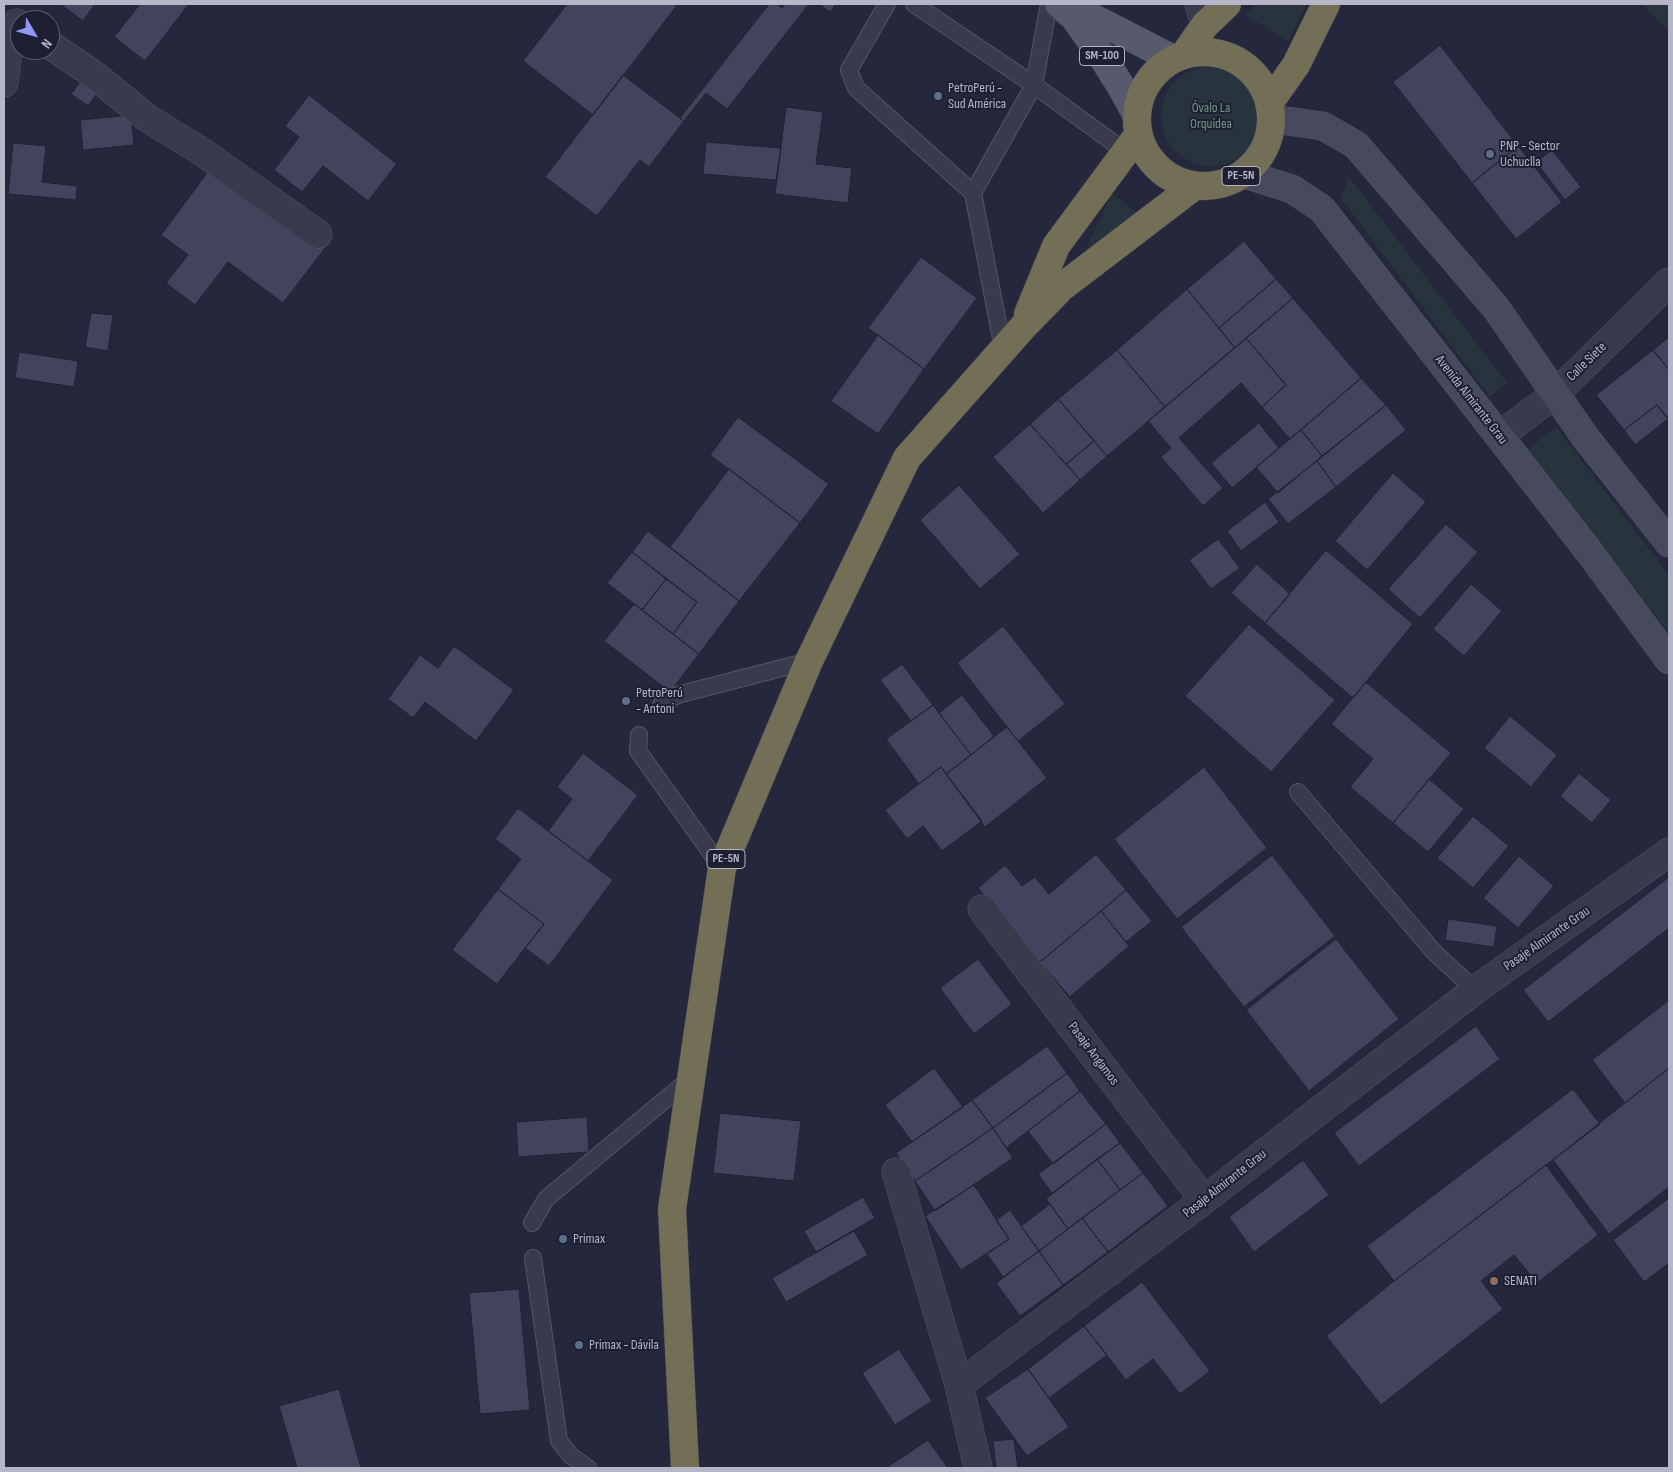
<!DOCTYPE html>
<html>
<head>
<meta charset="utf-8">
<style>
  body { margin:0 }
  #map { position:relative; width:1673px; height:1472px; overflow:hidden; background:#25283c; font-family:"Sofia Sans Condensed",sans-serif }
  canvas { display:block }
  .frame { position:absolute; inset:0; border:5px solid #b5b6c8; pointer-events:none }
  .north { position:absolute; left:10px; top:10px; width:50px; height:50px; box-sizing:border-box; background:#1e2031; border:1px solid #5a5c6d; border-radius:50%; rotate:127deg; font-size:14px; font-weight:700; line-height:20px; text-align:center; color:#b5b6c8 }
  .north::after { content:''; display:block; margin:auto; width:18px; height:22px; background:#8f98f2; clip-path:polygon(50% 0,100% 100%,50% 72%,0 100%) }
</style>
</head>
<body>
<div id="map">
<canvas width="1673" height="1472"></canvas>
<div class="frame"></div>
<div class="north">N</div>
</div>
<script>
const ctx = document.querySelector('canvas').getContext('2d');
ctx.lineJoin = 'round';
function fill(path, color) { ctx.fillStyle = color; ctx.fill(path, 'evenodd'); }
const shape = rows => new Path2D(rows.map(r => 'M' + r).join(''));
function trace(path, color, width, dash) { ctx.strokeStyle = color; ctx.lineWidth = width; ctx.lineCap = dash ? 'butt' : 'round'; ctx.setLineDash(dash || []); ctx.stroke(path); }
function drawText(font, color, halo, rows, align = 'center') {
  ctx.font = font + ' "Sofia Sans Condensed",sans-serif'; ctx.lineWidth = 4; ctx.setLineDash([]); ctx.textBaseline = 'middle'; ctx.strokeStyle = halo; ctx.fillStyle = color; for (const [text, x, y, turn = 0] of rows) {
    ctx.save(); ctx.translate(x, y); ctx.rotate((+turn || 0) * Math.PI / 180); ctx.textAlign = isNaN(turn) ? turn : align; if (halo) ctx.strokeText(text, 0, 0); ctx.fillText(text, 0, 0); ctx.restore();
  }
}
fill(shape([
  [1256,4,1306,4,1288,42,1246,15],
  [1642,4,1669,4,1669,32],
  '1161 116a50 50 0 1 1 100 0a50 50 0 1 1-100 0Z',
  [1349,177,1507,383,1490,397,1341,198],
  [1112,193,1143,218,1085,250],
  [1556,427,1669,575,1669,633,1528,449]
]), '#27343d');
const building = shape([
  [60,4,95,4,83,21,60,4],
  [140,4,189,4,145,61,114,37,140,4],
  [567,4,678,4,593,115,523,61,567,4],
  [769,4,777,4,782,8,785,4,809,4,727,109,706,93,684,121,680,118,769,4],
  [819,4,836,4,830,12,819,4],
  [1440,45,1518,146,1472,183,1393,82,1440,45],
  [623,75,684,121,649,167,640,160,597,216,545,177,623,75],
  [84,76,101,88,88,106,71,94,84,76],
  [309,95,397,164,368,201,323,166,302,192,274,170,299,137,285,126,309,95],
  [786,107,823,112,816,164,852,168,848,203,775,194,786,107],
  [131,115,134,145,83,150,80,120,131,115],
  [706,142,781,148,776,180,703,174,706,142],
  [13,143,46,146,42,182,77,186,76,200,8,194,13,143],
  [1518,146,1562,202,1516,239,1472,183,1518,146],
  [1552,150,1581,187,1565,200,1536,162,1552,150],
  [213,165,325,248,283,303,228,262,195,305,166,283,188,255,161,235,213,165],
  [1244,241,1276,279,1219,328,1187,289,1244,241],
  [921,257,977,298,924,369,868,328,921,257],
  [1276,279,1293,298,1235,348,1219,328,1276,279],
  [1187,289,1235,348,1165,407,1117,350,1187,289],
  [1293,298,1361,378,1290,439,1262,407,1286,385,1246,338,1293,298],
  [91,313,113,315,108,351,85,347,91,313],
  [878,335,924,369,878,434,831,401,878,335],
  [1669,337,1669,370,1653,350,1669,337],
  [1246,338,1286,385,1262,407,1241,383,1179,438,1223,488,1203,506,1161,457,1171,448,1148,421,1246,338],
  [1117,350,1165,407,1107,456,1058,399,1117,350],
  [1653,350,1669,370,1669,419,1657,405,1624,430,1596,395,1653,350],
  [19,352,78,361,74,387,15,378,19,352],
  [1361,378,1386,405,1322,456,1301,430,1361,378],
  [1058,399,1094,441,1066,464,1030,424,1058,399],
  [1386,405,1406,430,1336,487,1317,461,1386,405],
  [1657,405,1668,419,1635,445,1624,430,1657,405],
  [738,417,829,484,800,523,710,455,738,417],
  [1259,423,1279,448,1232,488,1211,463,1259,423],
  [1030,424,1080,480,1043,513,993,457,1030,424],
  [1301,430,1322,456,1278,493,1256,467,1301,430],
  [1094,441,1107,456,1080,480,1066,464,1094,441],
  [1317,461,1336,487,1288,524,1268,499,1317,461],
  [729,469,800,523,739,601,670,547,729,469],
  [1393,473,1426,502,1367,570,1335,541,1393,473],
  [959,485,1020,554,980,589,920,520,959,485],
  [1265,502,1279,522,1241,551,1227,531,1265,502],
  [1446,524,1478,552,1420,618,1388,589,1446,524],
  [648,531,739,601,699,654,673,634,697,602,632,552,648,531],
  [1218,539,1240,568,1211,589,1189,560,1218,539],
  [1326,550,1413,624,1353,698,1265,623,1326,550],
  [632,552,666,579,642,610,607,583,632,552],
  [1257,564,1290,594,1265,623,1231,593,1257,564],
  [666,579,697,602,673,634,642,610,666,579],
  [1471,584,1502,611,1464,656,1433,629,1471,584],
  [634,604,699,654,670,692,604,641,634,604],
  [1249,624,1335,700,1271,772,1185,696,1249,624],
  [1003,626,1065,704,1018,741,957,663,1003,626],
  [454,646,514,690,476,741,425,702,413,718,388,699,420,655,438,668,454,646],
  [902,664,933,705,911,721,880,680,902,664],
  [1366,682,1451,753,1393,823,1350,787,1373,759,1331,724,1366,682],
  [962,695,994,736,971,755,939,713,962,695],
  [933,705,971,755,946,774,941,767,919,784,886,739,933,705],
  [1510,716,1557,755,1531,787,1484,748,1510,716],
  [1007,727,1047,778,985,827,946,774,1007,727],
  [583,753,638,795,588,861,548,831,572,799,557,787,583,753],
  [941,767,982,821,942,851,923,826,907,839,885,810,941,767],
  [1204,767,1267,848,1177,919,1114,839,1204,767],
  [1579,773,1611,800,1592,823,1560,796,1579,773],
  [1429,779,1464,809,1428,852,1393,823,1429,779],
  [518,808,613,880,549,966,525,948,544,924,498,889,521,859,495,839,518,808],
  [1473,816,1509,846,1473,888,1437,858,1473,816],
  [1096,854,1126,890,1040,962,978,888,1005,865,1022,886,1035,877,1049,894,1096,854],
  [1272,855,1335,936,1244,1007,1181,927,1272,855],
  [1519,856,1554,886,1518,928,1483,898,1519,856],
  [1669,877,1669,928,1548,1022,1523,990,1669,877],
  [498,889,544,924,497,984,452,950,498,889],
  [1126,890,1152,921,1126,942,1101,911,1126,890],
  [1101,911,1129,946,1070,997,1040,962,1101,911],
  [1448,919,1497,926,1494,947,1445,940,1448,919],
  [1336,939,1399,1019,1309,1091,1246,1010,1336,939],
  [978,959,1012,1004,974,1034,940,988,978,959],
  [1669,1000,1669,1068,1625,1103,1592,1060,1669,1000],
  [1476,1026,1500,1059,1359,1166,1334,1133,1476,1026],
  [1047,1046,1067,1073,993,1128,972,1100,1047,1046],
  [934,1068,963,1107,912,1142,885,1105,934,1068],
  [1669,1068,1669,1187,1609,1234,1553,1160,1669,1068],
  [1067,1073,1080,1091,1006,1148,993,1128,1067,1073],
  [1573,1089,1600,1124,1394,1281,1367,1246,1573,1089],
  [1080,1091,1106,1124,1053,1164,1028,1131,1080,1091],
  [972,1100,993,1128,915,1181,896,1153,972,1100],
  [720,1113,801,1121,794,1181,713,1173,720,1113],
  [587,1117,589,1152,518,1157,516,1122,587,1117],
  [1106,1124,1120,1143,1052,1193,1038,1174,1106,1124],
  [993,1128,1013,1158,935,1211,915,1181,993,1128],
  [1120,1143,1143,1173,1120,1190,1097,1159,1120,1143],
  [1097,1159,1120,1190,1068,1229,1046,1199,1097,1159],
  [1303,1160,1329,1195,1254,1252,1229,1217,1303,1160],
  [1546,1165,1598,1235,1537,1283,1514,1255,1481,1281,1503,1309,1381,1405,1326,1336,1394,1281,1546,1165],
  [1143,1173,1168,1206,1108,1252,1082,1218,1143,1173],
  [974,1185,1009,1239,961,1270,925,1216,974,1185],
  [863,1197,875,1218,816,1252,804,1231,863,1197],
  [1669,1198,1669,1263,1644,1282,1613,1240,1669,1198],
  [1050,1204,1068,1229,1039,1251,1021,1226,1050,1204],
  [1010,1210,1039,1251,1003,1277,987,1254,1009,1239,996,1220,1010,1210],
  [1082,1218,1108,1252,1063,1285,1039,1251,1082,1218],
  [854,1231,868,1255,786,1302,772,1278,854,1231],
  [1039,1251,1063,1285,1020,1316,996,1283,1039,1251],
  [1142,1282,1210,1371,1180,1394,1153,1359,1126,1380,1084,1326,1142,1282],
  [519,1289,530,1410,480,1414,469,1293,519,1289],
  [1084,1326,1107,1355,1049,1398,1028,1369,1084,1326],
  [899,1349,932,1401,895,1425,862,1373,899,1349],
  [1028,1369,1069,1427,1027,1456,985,1398,1028,1369],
  [339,1389,361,1468,297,1468,279,1406,339,1389],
  [1014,1439,1018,1468,996,1468,993,1441,1014,1439],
  [928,1440,948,1468,886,1468,928,1440]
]);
fill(building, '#41445c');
trace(building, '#202233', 1);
const lane = shape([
  [887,4,849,70,856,88,973,193,1003,349],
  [914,4,1034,85,1126,152],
  [973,193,1034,85,1049,4],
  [661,705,677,695,809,661],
  [639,735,638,751,722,868],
  [1298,792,1434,952,1475,990],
  [532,1223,546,1199,691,1078],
  [533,1258,559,1441,571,1456,588,1468]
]);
const street = shape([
  [1199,4,1205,25],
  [50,45,93,74,147,118,201,151,318,234],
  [4,83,8,51,17,23],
  [1499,436,1555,394,1669,282],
  [982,909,1204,1200],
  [896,1172,959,1385,978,1468],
  [959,1385,1204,1200,1475,990,1669,852]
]);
const secondary = shape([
  [1272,119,1323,126,1356,145,1496,308,1585,437,1669,543],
  [1244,174,1292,189,1322,209,1587,549,1669,660]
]);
const primary = shape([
  [1059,4,1074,17,1103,58,1122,88,1136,114],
  [1070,6,1173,59]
]);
const highway = shape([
  '1137 119a67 67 0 1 1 134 0a67 67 0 1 1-134 0Z',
  [1184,55,1205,25,1227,4],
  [1270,102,1296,65,1326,4],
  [1028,314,1056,246,1138,135],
  [685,1468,672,1209,722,868,809,661,907,458,1023,327,1062,287,1193,187]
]);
trace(lane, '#545667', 18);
trace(street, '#545667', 29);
trace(secondary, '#545667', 29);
trace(primary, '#424455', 29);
trace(highway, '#414354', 29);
trace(lane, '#393b4c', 16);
trace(street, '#393b4c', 28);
trace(secondary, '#47495f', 28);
trace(primary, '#575a6c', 28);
trace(highway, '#726f56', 28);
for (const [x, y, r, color] of [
  [938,96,5,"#5c6f8a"],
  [1490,154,5,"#5c6f8a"],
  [626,701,5,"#5c6f8a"],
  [563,1239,5,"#5c6f8a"],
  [1494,1281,5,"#8d6e63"],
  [579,1345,5,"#5c6f8a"]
]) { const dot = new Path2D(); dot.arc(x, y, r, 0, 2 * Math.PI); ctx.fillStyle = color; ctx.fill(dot); trace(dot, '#1e2031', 2); }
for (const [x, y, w] of [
  [1102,56,45],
  [1241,176,38],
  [726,859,38]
]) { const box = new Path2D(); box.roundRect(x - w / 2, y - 9.5, w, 19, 4); ctx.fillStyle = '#1e2031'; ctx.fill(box); trace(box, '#b5b6c8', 1); }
drawText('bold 12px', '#b5b6c8', null, [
  ["SM-100",1102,56],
  ["PE-5N",1241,176],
  ["PE-5N",726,859]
]);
drawText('14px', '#b5b6c8', '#1e2031', [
  ["PetroPerú -",948,88],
  ["Sud América",948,104],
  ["PNP - Sector",1500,146],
  ["Uchuclla",1500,162],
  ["PetroPerú",636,693],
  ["- Antoni",636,709],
  ["Primax",573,1239],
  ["SENATI",1504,1281],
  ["Primax - Dávila",589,1345]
], 'left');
drawText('14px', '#6d9783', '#1e2031', [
  ["Óvalo La",1211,108],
  ["Orquídea",1211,124]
]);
drawText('14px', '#b5b6c8', '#1e2031', [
  ["Calle Siete",1587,362,-44],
  ["Avenida Almirante Grau",1471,400,52],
  ["Pasaje Almirante Grau",1547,939,-35],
  ["Pasaje Angamos",1093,1054,53],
  ["Pasaje Almirante Grau",1225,1184,-38]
]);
</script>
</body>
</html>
